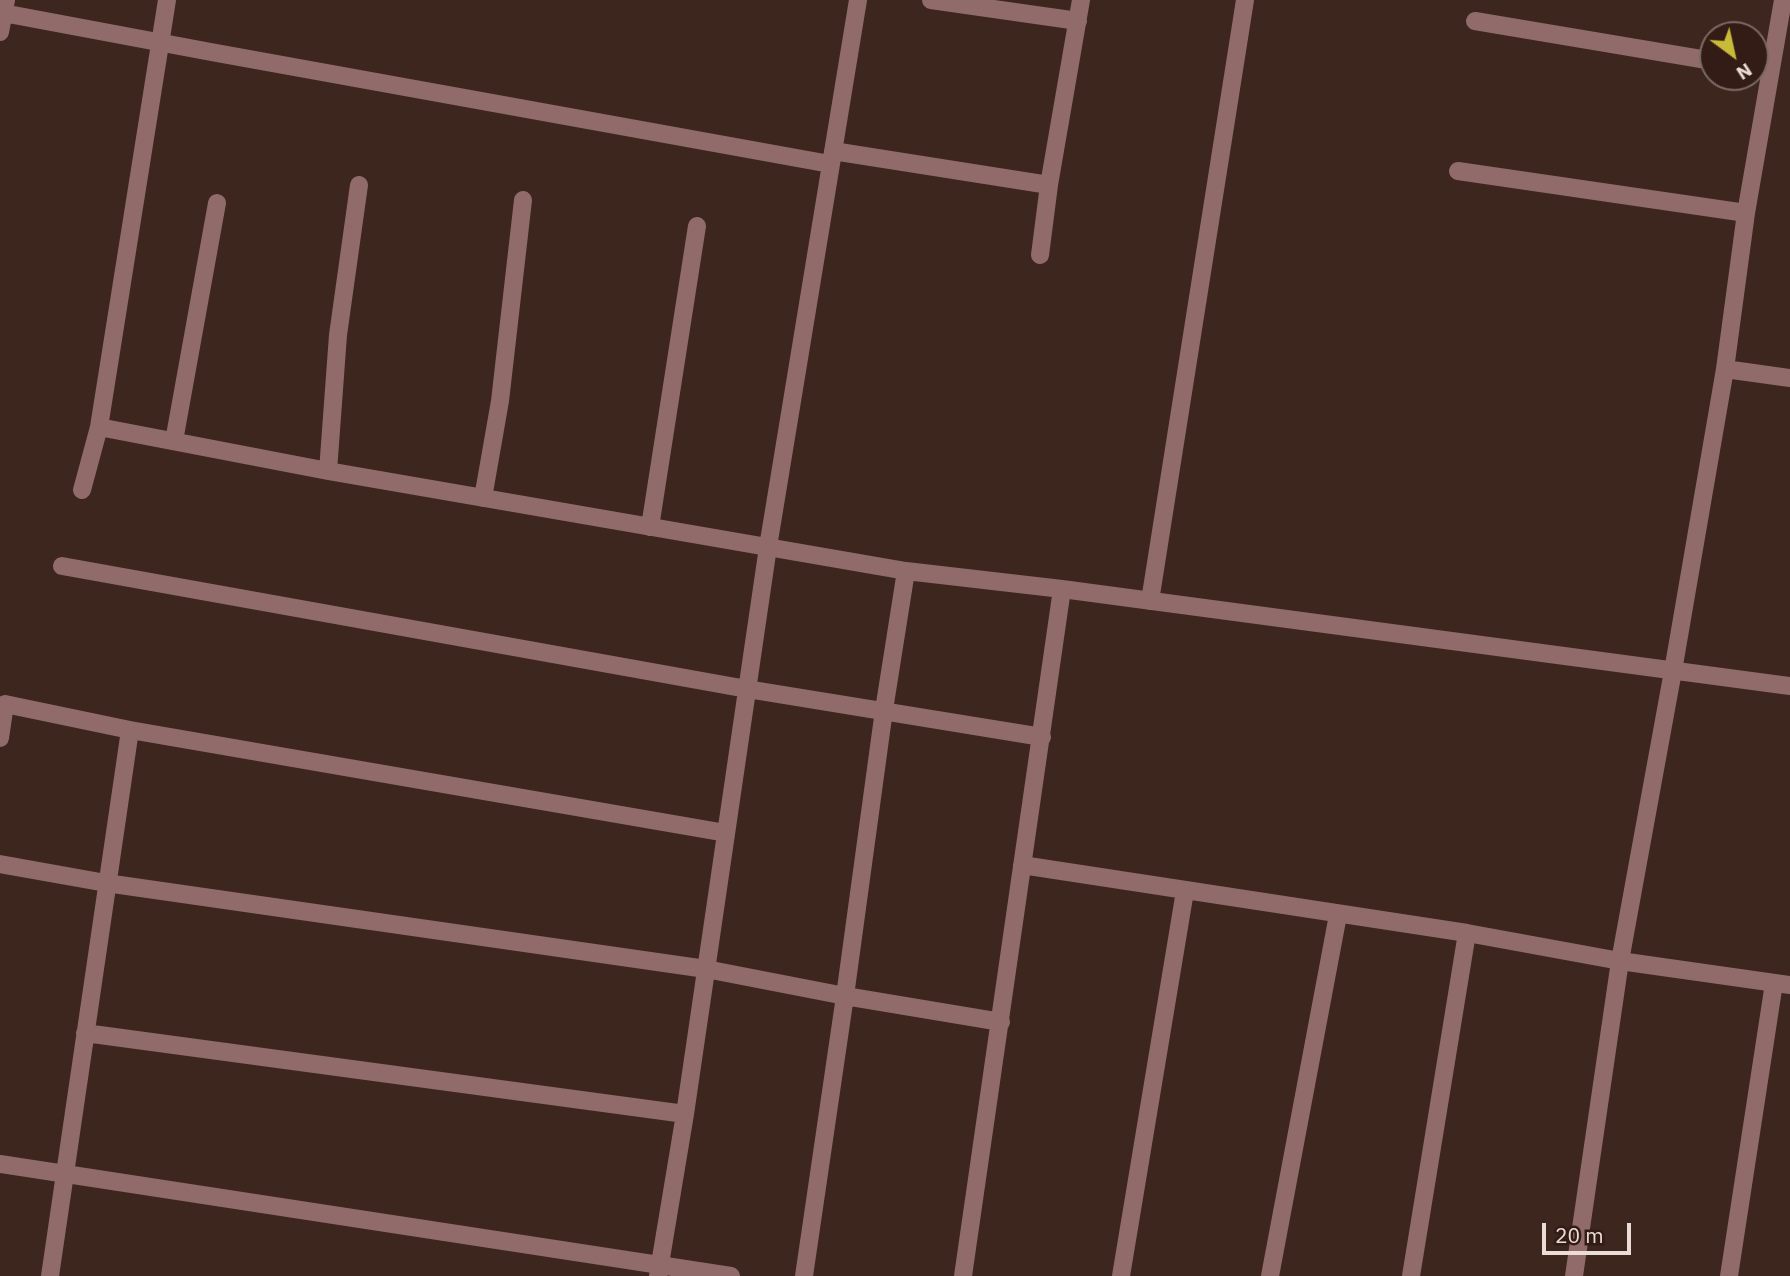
<!DOCTYPE html>
<html>
<head>
<meta charset="utf-8">
<style>
  body { margin:0 }
  #map { position:relative; width:1790px; height:1276px; overflow:hidden; background:#3c261e; font-family:"IBM Plex Sans",sans-serif }
  canvas { display:block }
  .north { position:absolute; left:1699px; top:21px; width:70px; height:70px; box-sizing:border-box; background:#321c15; border:2px solid #7c6963; border-radius:50%; rotate:147deg; font-size:19px; font-weight:700; line-height:28px; text-align:center; color:#ebdcd7 }
  .north::after { content:''; display:block; margin:auto; width:24px; height:32px; background:#caba3a; clip-path:polygon(50% 0,100% 100%,50% 72%,0 100%) }
  .scale { position:absolute; left:1542px; top:1223px; width:89px; height:32px; box-sizing:border-box; border:4px solid #ebdcd7; border-top:0; padding-left:9px; font-size:21px; line-height:24px; white-space:nowrap; color:#ebdcd7; -webkit-text-stroke:5px #321c15; paint-order:stroke }
</style>
</head>
<body>
<div id="map">
<canvas width="1790" height="1276"></canvas>
<div class="north">N</div>
<div class="scale">20 m</div>
</div>
<script>
const ctx = document.querySelector('canvas').getContext('2d');
ctx.lineJoin = 'round';
const shape = rows => new Path2D(rows.map(r => 'M' + r).join(''));
function trace(path, color, width, dash) { ctx.strokeStyle = color; ctx.lineWidth = width; ctx.lineCap = dash ? 'butt' : 'round'; ctx.setLineDash(dash || []); ctx.stroke(path); }
trace(shape([
  [931,0,1078,21],
  [3,13,211,52,830,164],
  [1475,21,1713,61],
  [0,32,6,0],
  [833,151,1049,185],
  [1458,171,1746,213],
  [1040,255,1049,185,1081,0],
  [1725,369,1746,213,1783,0],
  [99,427,328,471,906,571,1062,589,1790,686],
  [174,441,217,203],
  [328,471,338,335,359,185],
  [82,490,99,427,167,0],
  [483,498,500,401,523,200],
  [650,527,697,226],
  [62,566,747,689,1042,737],
  [1150,601,1245,0],
  [0,738,5,704,130,730],
  [0,864,106,883,706,969,845,996,1001,1022],
  [1022,865,1467,933,1620,961,1790,985],
  [85,1033,685,1114],
  [0,1164,731,1276],
  [50,1276,130,730,726,833],
  [658,1276,685,1114,768,547,858,0],
  [804,1276,845,996,884,710,906,571],
  [963,1276,1062,589],
  [1121,1276,1185,891],
  [1270,1276,1338,915],
  [1411,1276,1467,933],
  [1574,1276,1620,961,1673,671,1725,369,1790,378],
  [1729,1276,1774,983]
]), '#906b69', 18);
</script>
</body>
</html>
